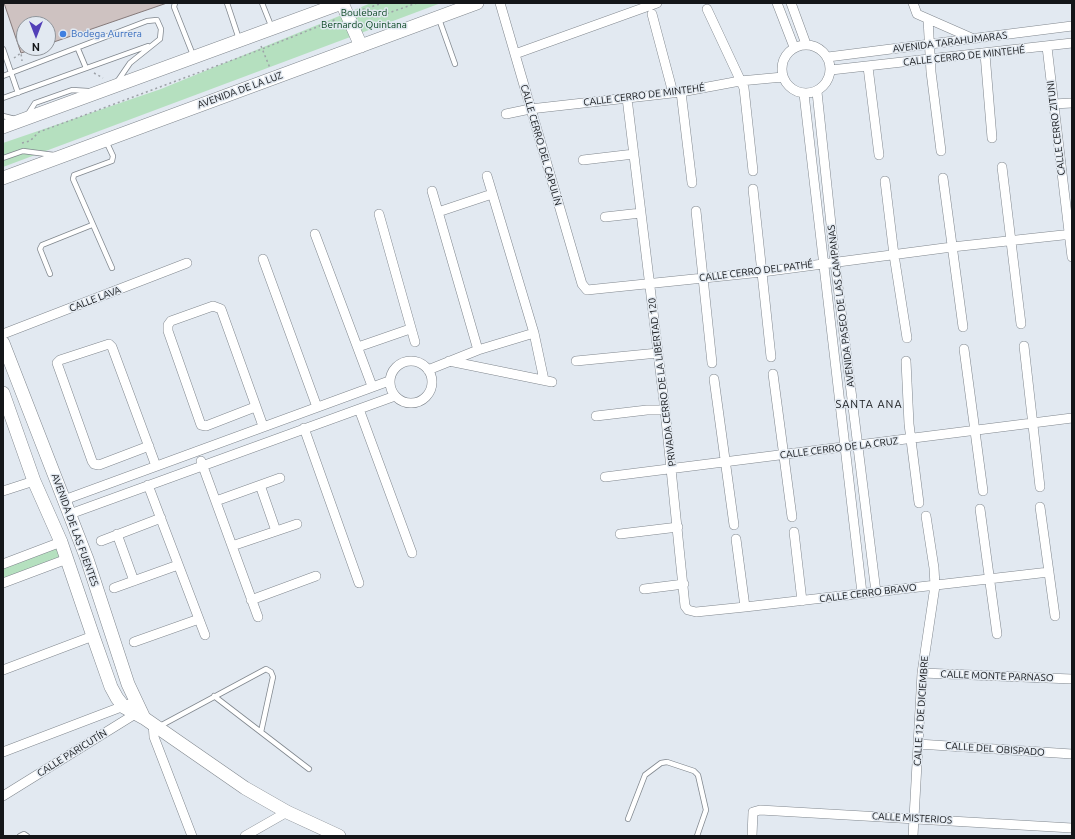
<!DOCTYPE html>
<html>
<head>
<meta charset="utf-8">
<style>
  body { margin:0 }
  #map { position:relative; width:1075px; height:839px; overflow:hidden; background:#e2e9f1; font-family:Ubuntu,sans-serif }
  canvas { display:block }
  .frame { position:absolute; inset:0; border:4px solid #141619; pointer-events:none }
  .north { position:absolute; left:16px; top:16px; width:40px; height:40px; box-sizing:border-box; background:#e2e9f1; border:1px solid #90959b; border-radius:50%; rotate:180deg; font-size:11px; font-weight:700; line-height:16px; text-align:center; color:#141619 }
  .north::after { content:''; display:block; margin:auto; width:14px; height:18px; background:#5240b8; clip-path:polygon(50% 0,100% 100%,50% 72%,0 100%) }
</style>
</head>
<body>
<div id="map">
<canvas width="1075" height="839"></canvas>
<div class="frame"></div>
<div class="north">N</div>
</div>
<script>
const ctx = document.querySelector('canvas').getContext('2d');
ctx.lineJoin = 'round';
function fill(path, color) { ctx.fillStyle = color; ctx.fill(path, 'evenodd'); }
const shape = rows => new Path2D(rows.map(r => 'M' + r).join(''));
function trace(path, color, width, dash) { ctx.strokeStyle = color; ctx.lineWidth = width; ctx.lineCap = dash ? 'butt' : 'round'; ctx.setLineDash(dash || []); ctx.stroke(path); }
function drawText(font, color, halo, rows, align = 'center') {
  ctx.font = font + ' Ubuntu,sans-serif'; ctx.lineWidth = 3; ctx.setLineDash([]); ctx.textBaseline = 'middle'; ctx.strokeStyle = halo; ctx.fillStyle = color; for (const [text, x, y, turn = 0] of rows) {
    ctx.save(); ctx.translate(x, y); ctx.rotate((+turn || 0) * Math.PI / 180); ctx.textAlign = isNaN(turn) ? turn : align; if (halo) ctx.strokeText(text, 0, 0); ctx.fillText(text, 0, 0); ctx.restore();
  }
}
fill(shape([
  [371,3,441,3,3,167,3,143,161,89],
  [57,546,61,559,3,581,3,566]
]), '#b5e0bf');
const building = shape([
  [4,3,167,3,48,44,48,24,24,24,24,48,37,48,21,53,4,3]
]);
fill(building, '#cec2c1');
trace(building, '#847979', 1);
const service = shape([
  [175,3,174,7,193,55],
  [227,3,239,39],
  [262,3,272,28],
  [439,19,455,64],
  [3,49,18,93],
  [78,49,86,68],
  [3,76,147,21,157,20,161,29,160,39,130,63,117,82],
  [3,98,148,46],
  [28,114,35,103,72,90,88,91],
  [3,116,15,119],
  [106,141,113,156,112,161,74,175,73,179,112,268],
  [3,158,23,151,54,155],
  [50,274,40,249,42,245,92,225],
  [214,696,309,769],
  [160,726,266,669,271,672,273,677,261,732],
  [628,819,645,775,661,763,667,762,694,771,698,775,706,810,697,836],
  [20,836,24,834,27,836]
]);
const minor = shape([
  [500,3,582,284,587,290,762,272,952,247,1072,234],
  [777,3,794,47],
  [791,3,806,44],
  [913,3,917,14,974,39],
  [707,9,744,88,753,171],
  [652,14,673,93],
  [928,19,931,72,941,151],
  '782 69a24 24 0 1 1 48 0a24 24 0 1 1-48 0Z',
  [1047,47,1072,257],
  [515,54,657,3],
  [985,54,992,138],
  [828,57,1072,26],
  [868,67,879,155],
  [831,70,1072,43],
  [681,92,692,183],
  [817,92,835,262,876,592],
  [804,94,862,593],
  [627,98,665,410,685,606,688,610,696,612,745,607,1049,572],
  [1053,104,1072,103],
  [506,114,530,109,681,92,740,81,783,77],
  [583,160,634,154],
  [1002,167,1021,324],
  [487,176,534,333,544,380],
  [943,178,963,327],
  [885,181,894,255,907,338],
  [753,189,771,357],
  [432,191,478,350],
  [696,211,712,363],
  [438,212,492,194],
  [379,214,415,342],
  [605,217,641,213],
  [315,234,372,386],
  [263,259,317,407],
  [3,334,187,263],
  [1024,346,1040,487],
  [358,347,410,329],
  [964,349,983,491],
  [449,361,552,382],
  [576,361,658,353],
  [906,361,909,424,919,503],
  '390 382a21 21 0 1 1 42 0a21 21 0 1 1-42 0Z',
  [428,370,478,350,534,333],
  [773,374,792,517],
  [714,379,734,525],
  [255,407,206,426,201,425,168,331,168,325,171,321,213,306,221,309,263,426],
  [359,409,412,553],
  [596,416,647,410,665,410],
  [304,428,359,583],
  [149,446,99,465,94,464,92,461,57,363,60,360,109,344,112,347,156,466],
  [201,461,258,617],
  [605,477,1072,418],
  [148,485,205,635],
  [260,485,276,531],
  [3,491,34,481],
  [64,500,389,381],
  [216,501,280,478],
  [1040,507,1055,616],
  [980,509,997,634],
  [70,514,395,396],
  [794,532,802,601],
  [117,534,134,581],
  [620,534,678,527],
  [736,539,745,607],
  [101,541,161,518],
  [232,546,297,524],
  [3,564,61,542],
  [3,583,67,559],
  [114,588,178,565],
  [644,589,684,584],
  [251,600,316,576],
  [134,642,199,619],
  [3,670,93,636],
  [922,673,1072,679],
  [153,723,154,737,192,836],
  [918,744,1072,754],
  [3,752,129,704],
  [3,796,140,711],
  [245,836,287,812],
  [752,836,753,812,760,810,1072,828],
  [913,836,922,673,935,586,934,568,926,516]
]);
const secondary = shape([
  [342,3,361,46],
  [3,127,342,3],
  [3,178,477,3],
  [3,343,87,559,128,684,144,718],
  [3,393,34,481,61,542,93,636,111,687,117,698,124,707,144,718,245,788,287,812,339,836]
]);
trace(service, '#80878e', 6);
trace(minor, '#80878e', 10);
trace(secondary, '#80878e', 14);
trace(shape([
  [358,11,383,3],
  [358,12,377,17,417,3],
  [261,46,270,68],
  [14,58,21,53,22,61],
  [94,73,103,78],
  [22,143,30,141,39,132,262,49,337,19]
]), '#9da2a8', 1.5, [2, 3]);
trace(service, '#fff', 4.5);
trace(minor, '#fff', 9);
trace(secondary, '#fff', 13);
for (const [x, y, r, color] of [
  [63,34,4,"#3f7fe0"]
]) { const dot = new Path2D(); dot.arc(x, y, r, 0, 2 * Math.PI); ctx.fillStyle = color; ctx.fill(dot); trace(dot, '#e2e9f1', 1.5); }
drawText('10px', '#094621', '#e2e9f1', [
  ["Boulebard",364,13],
  ["Bernardo Quintana",364,25]
]);
drawText('10px', '#366cbe', '#e2e9f1', [
  ["Bodega Aurrera",71,34]
], 'left');
drawText('10px', '#141619', '#e2e9f1', [
  ["AVENIDA TARAHUMARAS",950,42,-7],
  ["CALLE CERRO DE MINTEHÉ",964,56,-6],
  ["AVENIDA DE LA LUZ",240,90,-20],
  ["CALLE CERRO DE MINTEHÉ",644,95,-7],
  ["CALLE CERRO ZITUNI",1056,128,-97],
  ["CALLE CERRO DEL CAPULÍN",541,145,74],
  ["CALLE CERRO DEL PATHÉ",756,271,-7],
  ["CALLE LAVA",95,299,-21],
  ["AVENIDA PASEO DE LAS CAMPANAS",841,306,-97],
  ["PRIVADA CERRO DE LA LIBERTAD 120",662,382,-97],
  ["CALLE CERRO DE LA CRUZ",839,448,-7],
  ["AVENIDA DE LAS FUENTES",75,530,70],
  ["CALLE CERRO BRAVO",868,593,-7],
  ["CALLE MONTE PARNASO",997,676,2],
  ["CALLE 12 DE DICIEMBRE",921,711,-86],
  ["CALLE DEL OBISPADO",995,749,4],
  ["CALLE PARICUTÍN",72,753,-32],
  ["CALLE MISTERIOS",912,818,3]
]);
ctx.letterSpacing = '1px';
drawText('11px', '#141619', '#e2e9f1', [
  ["SANTA ANA",869,404]
]);
ctx.letterSpacing = '0px';
</script>
</body>
</html>
